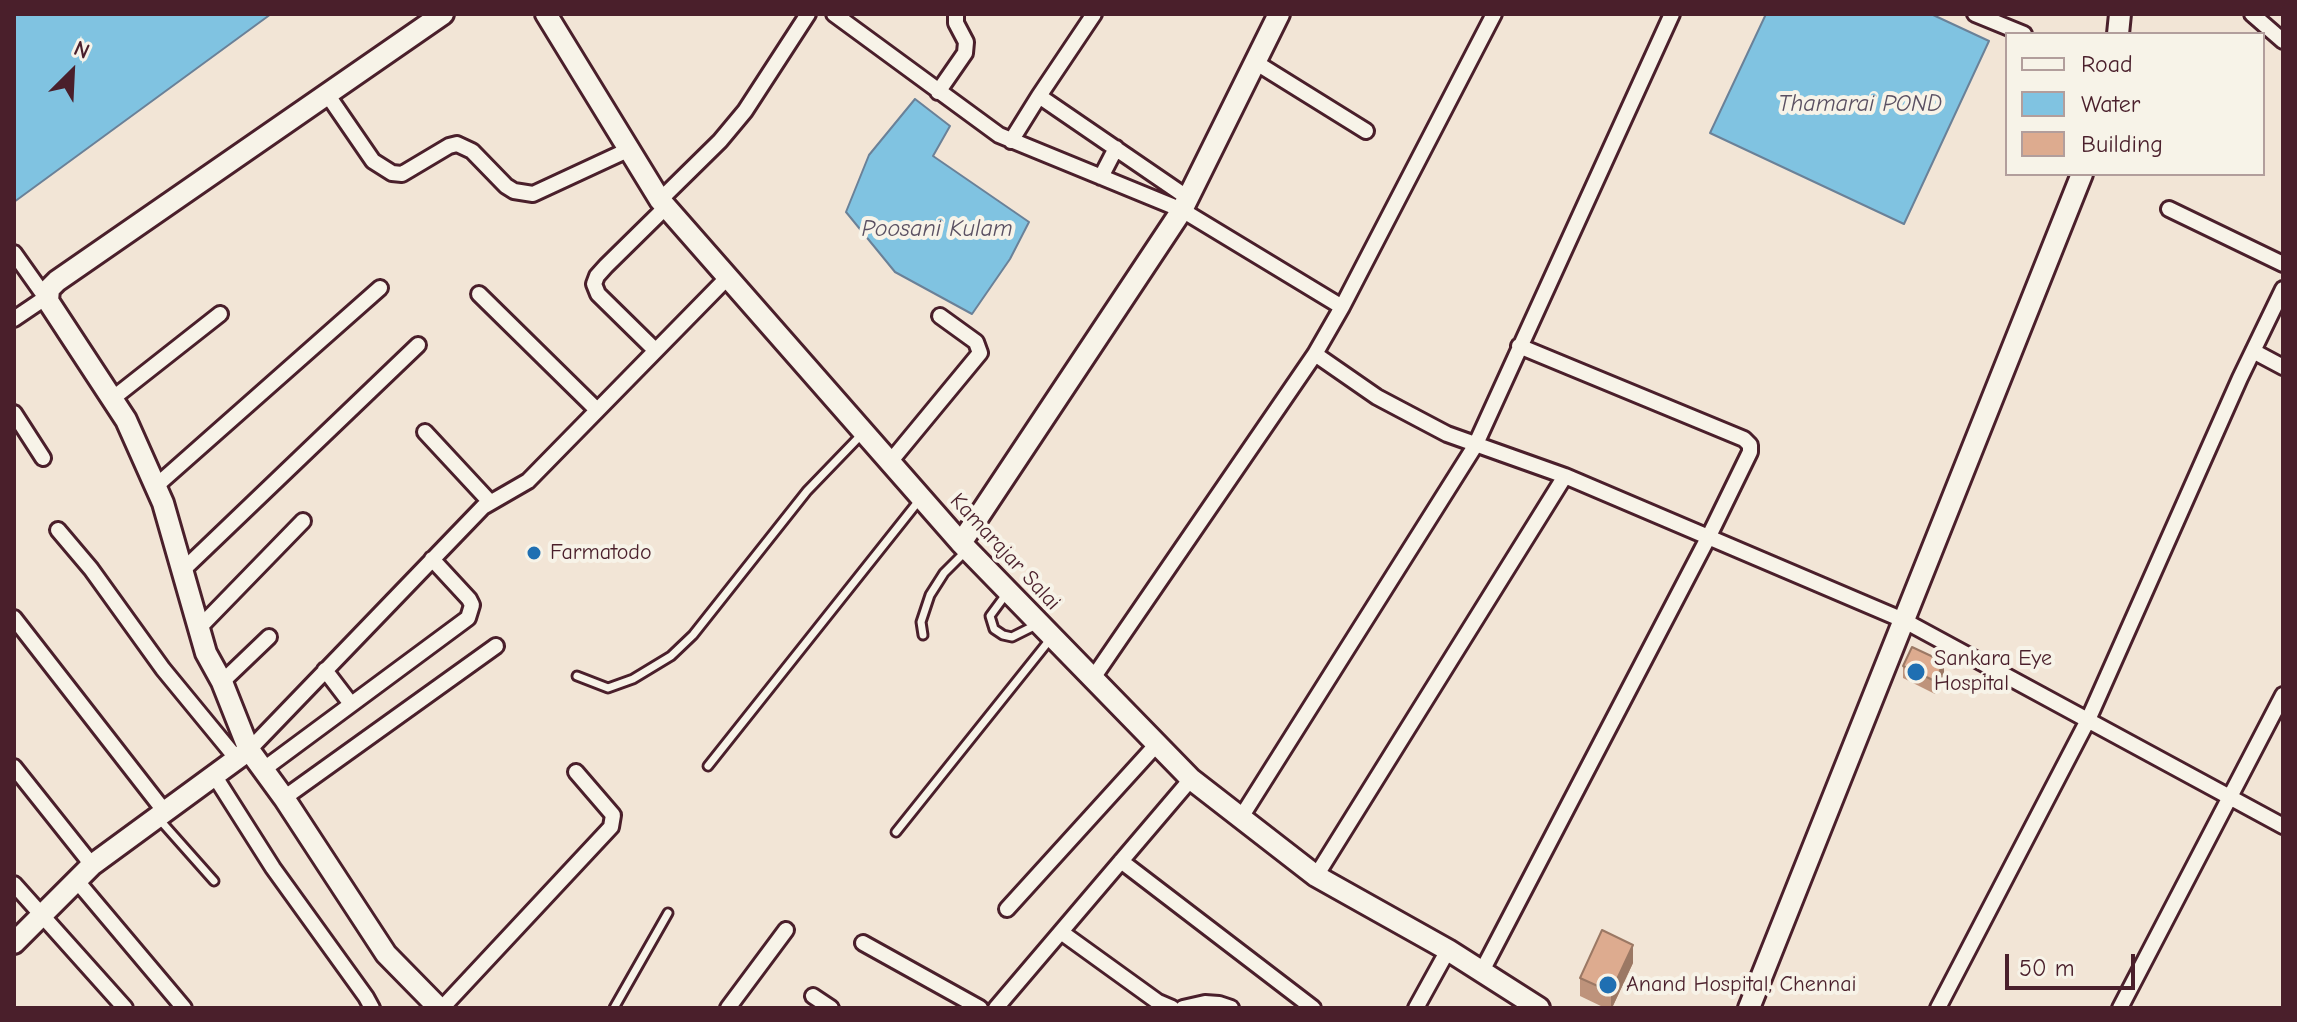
<!DOCTYPE html>
<html>
<head>
<meta charset="utf-8">
<style>
  body { margin:0 }
  #map { position:relative; width:2297px; height:1022px; overflow:hidden; background:#f2e5d6; font-family:"Comic Neue",sans-serif }
  canvas { display:block }
  .frame { position:absolute; inset:0; border:16px solid #4a1f2b; pointer-events:none }
  .legend { position:absolute; left:2005px; top:32px; width:260px; height:144px; box-sizing:border-box; background:#f7f3e8; border:2px solid #b29e9c; margin:0; padding:10px 14px; list-style:none; font-size:24px; color:#4a1f2b }
  .legend li { display:flex; align-items:center; gap:16px; height:40px }
  .legend b { width:40px; border:2px solid #b29e9c }
  .north { position:absolute; left:32px; top:32px; width:80px; height:80px; -webkit-text-stroke:6px #f7f3e8; paint-order:stroke; rotate:24deg; font-size:22px; font-weight:700; line-height:32px; text-align:center; color:#4a1f2b }
  .north::after { content:''; display:block; margin:auto; width:28px; height:36px; background:#4a1f2b; clip-path:polygon(50% 0,100% 100%,50% 72%,0 100%) }
  .scale { position:absolute; left:2005px; top:954px; width:130px; height:36px; box-sizing:border-box; border:4px solid #4a1f2b; border-top:0; padding-left:10px; font-size:24px; line-height:28px; white-space:nowrap; color:#4a1f2b; -webkit-text-stroke:6px #f7f3e8; paint-order:stroke }
</style>
</head>
<body>
<div id="map">
<canvas width="2297" height="1022"></canvas>
<div class="frame"></div>
<ul class="legend">
<li><b style="height:10px;background:#f7f3e8"></b>Road</li>
<li><b style="height:22px;background:#80c3e1"></b>Water</li>
<li><b style="height:22px;background:#ddab8f"></b>Building</li>
</ul>
<div class="north">N</div>
<div class="scale">50 m</div>
</div>
<script>
const ctx = document.querySelector('canvas').getContext('2d');
ctx.lineJoin = 'round';
function fill(path, color) { ctx.fillStyle = color; ctx.fill(path, 'evenodd'); }
const shape = rows => new Path2D(rows.map(r => 'M' + r).join(''));
function trace(path, color, width, dash) { ctx.strokeStyle = color; ctx.lineWidth = width; ctx.lineCap = dash ? 'butt' : 'round'; ctx.setLineDash(dash || []); ctx.stroke(path); }
function drawText(font, color, halo, rows, align = 'center') {
  ctx.font = font + ' "Comic Neue",sans-serif'; ctx.lineWidth = 8; ctx.setLineDash([]); ctx.textBaseline = 'middle'; ctx.strokeStyle = halo; ctx.fillStyle = color; for (const [text, x, y, turn = 0] of rows) {
    ctx.save(); ctx.translate(x, y); ctx.rotate((+turn || 0) * Math.PI / 180); ctx.textAlign = isNaN(turn) ? turn : align; if (halo) ctx.strokeText(text, 0, 0); ctx.fillText(text, 0, 0); ctx.restore();
  }
}
const water = shape([
  [14,14,271,14,14,202,14,14],
  [1766,14,1931,14,1989,41,1904,224,1710,133,1766,14],
  [915,99,950,126,933,156,1029,222,1010,259,972,314,895,272,846,212,869,155,915,99]
]);
fill(water, '#80c3e1');
trace(water, '#6a8198', 2);
const lane = shape([
  [1007,593,990,616,994,629,1003,635,1012,637,1038,624],
  [923,635,921,622,930,595,944,573,966,551],
  [577,676,608,688,633,679,671,656,693,635,807,491,862,434],
  [708,766,921,498],
  [159,819,214,881],
  [896,832,1052,637],
  [614,1008,668,913]
]);
const street = shape([
  [834,14,999,135,1182,210,1342,307],
  [1094,14,1039,96,1188,198],
  [1975,14,2024,34],
  [2252,14,2283,41],
  [1255,62,1366,131],
  [938,92,965,53,966,42,956,23,956,14],
  [327,94,373,161,392,173,402,174,449,146,457,144,472,151,506,186,514,191,533,194,630,149],
  [1011,141,1039,96],
  [1101,177,1116,148],
  [660,200,720,141,745,111,808,14],
  [2169,209,2283,264],
  [14,253,48,301],
  [479,294,597,410],
  [14,319,48,296],
  [655,350,598,294,594,284,597,276,606,266,666,207],
  [2253,351,2283,367],
  [1315,354,1377,397,1447,434,1565,476,1903,620,2283,826],
  [112,399,220,314],
  [14,413,43,458],
  [425,432,490,502],
  [890,462,980,353,976,342,940,316],
  [156,486,380,288],
  [58,530,91,569,163,669,237,759],
  [183,570,418,345],
  [14,618,165,812],
  [198,629,303,521],
  [325,670,351,704],
  [1093,678,1315,354,1342,307,1494,14],
  [222,682,269,637],
  [249,750,483,507,528,481,728,277],
  [14,767,92,865],
  [264,769,468,618,472,605,469,599,432,559],
  [214,775,273,868,366,997,372,1008],
  [284,798,496,646],
  [1240,819,1475,446,1672,14],
  [1121,861,1313,1008],
  [1316,876,1565,476],
  [77,881,184,1008],
  [14,884,125,1008],
  [1007,909,1157,744],
  [1061,932,1158,1002,1172,1008],
  [863,943,980,1008],
  [1482,971,1709,536,1750,452,1750,445,1744,439,1519,346],
  [813,996,831,1008],
  [442,1008,611,827,613,815,576,772],
  [728,1008,786,930],
  [996,1008,1191,779],
  [1183,1008,1205,1003,1219,1004,1231,1008],
  [1416,1008,1448,950],
  [1938,1008,2088,720,2240,378,2283,289],
  [2120,1008,2283,695]
]);
const secondary = shape([
  [546,14,660,200,961,543,1191,779,1316,876,1448,950,1539,1008],
  [2118,34,2120,14],
  [961,543,1182,210,1279,14],
  [14,943,92,865,249,750],
  [439,1008,386,954,284,798,249,750,222,682,206,653,163,503,126,420,48,301,49,289,57,281,443,14],
  [1749,1008,2082,174]
]);
trace(lane, '#4a1f2b', 13);
trace(street, '#4a1f2b', 20);
trace(secondary, '#4a1f2b', 26);
trace(lane, '#f7f3e8', 7);
trace(street, '#f7f3e8', 14);
trace(secondary, '#f7f3e8', 20);
fill(shape([
  [1903,666,1944,674,1935,694,1903,678],
  [1633,963,1612,1008,1605,1008,1580,996,1580,978]
]), '#be937b');
fill(shape([
  [1944,662,1944,674,1935,694,1935,681],
  [1633,945,1633,963,1612,1008,1611,1008,1611,992]
]), '#9b7864');
const building = shape([
  [1912,647,1944,662,1935,681,1903,666,1912,647],
  [1602,930,1633,945,1611,992,1580,978,1602,930]
]);
fill(building, '#ddab8f');
trace(building, '#9b7864', 2);
for (const [x, y, r, color] of [
  [534,553,8,"#1f6fb2"],
  [1916,672,10,"#1f6fb2"],
  [1608,985,10,"#1f6fb2"]
]) { const dot = new Path2D(); dot.arc(x, y, r, 0, 2 * Math.PI); ctx.fillStyle = color; ctx.fill(dot); trace(dot, '#f7f3e8', 3); }
drawText('22px', '#4a1f2b', '#f7f3e8', [
  ["Kamarajar Salai",1005,552,47]
]);
drawText('22px', '#4a1f2b', '#f7f3e8', [
  ["Farmatodo",550,553],
  ["Sankara Eye",1934,659],
  ["Hospital",1934,684],
  ["Anand Hospital, Chennai",1626,985]
], 'left');
drawText('italic 24px', '#5a5062', '#f7f3e8', [
  ["Thamarai POND",1860,104],
  ["Poosani Kulam",937,229]
]);
</script>
</body>
</html>
